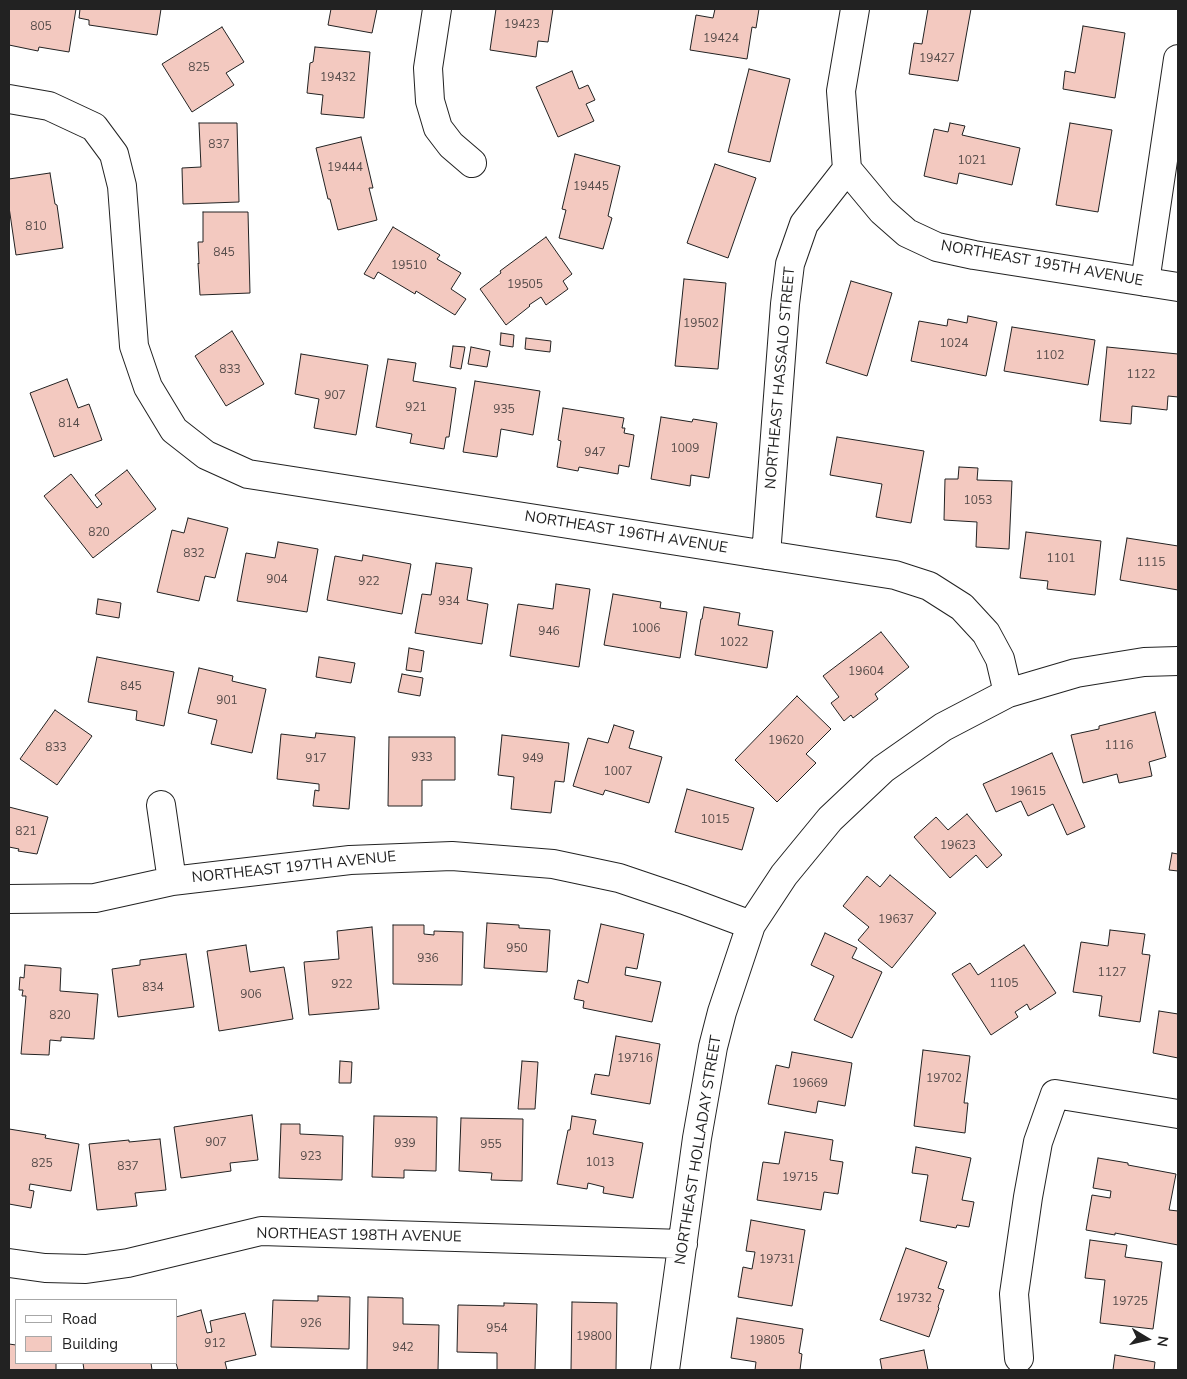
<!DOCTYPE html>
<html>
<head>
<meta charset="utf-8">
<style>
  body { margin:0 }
  #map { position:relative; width:1187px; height:1379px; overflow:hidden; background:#fff; font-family:"Nunito Sans",sans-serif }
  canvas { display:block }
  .frame { position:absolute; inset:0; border:10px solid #222; pointer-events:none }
  .legend { position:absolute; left:15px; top:1299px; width:162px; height:65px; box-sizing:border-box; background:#fff; border:1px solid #a7a7a7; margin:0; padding:6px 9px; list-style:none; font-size:15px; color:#222 }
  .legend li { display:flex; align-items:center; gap:10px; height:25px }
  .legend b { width:25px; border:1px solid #a7a7a7 }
  .north { position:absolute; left:1122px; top:1314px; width:50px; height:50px; -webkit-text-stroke:4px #fff; paint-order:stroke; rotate:99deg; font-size:14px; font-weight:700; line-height:20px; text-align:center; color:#222 }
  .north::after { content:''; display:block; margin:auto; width:18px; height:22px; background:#222; clip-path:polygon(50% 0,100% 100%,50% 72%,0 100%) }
</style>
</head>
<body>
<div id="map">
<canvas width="1187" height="1379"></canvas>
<div class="frame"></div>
<ul class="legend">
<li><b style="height:6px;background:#fff"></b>Road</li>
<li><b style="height:14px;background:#f3c9c0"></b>Building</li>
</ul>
<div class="north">N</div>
</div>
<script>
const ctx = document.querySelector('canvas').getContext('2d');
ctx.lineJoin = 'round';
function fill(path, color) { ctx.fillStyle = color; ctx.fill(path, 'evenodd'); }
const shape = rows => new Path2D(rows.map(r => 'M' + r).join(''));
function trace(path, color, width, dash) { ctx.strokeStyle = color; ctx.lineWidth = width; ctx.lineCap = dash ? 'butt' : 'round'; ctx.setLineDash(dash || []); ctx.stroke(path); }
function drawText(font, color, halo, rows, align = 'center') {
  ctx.font = font + ' "Nunito Sans",sans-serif'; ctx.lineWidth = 4; ctx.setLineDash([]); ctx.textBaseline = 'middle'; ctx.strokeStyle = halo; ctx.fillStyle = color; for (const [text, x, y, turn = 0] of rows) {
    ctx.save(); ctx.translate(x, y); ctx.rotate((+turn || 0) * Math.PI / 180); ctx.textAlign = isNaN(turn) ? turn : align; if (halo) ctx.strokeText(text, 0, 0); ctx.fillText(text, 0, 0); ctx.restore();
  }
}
const building = shape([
  [9,9,76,9,69,52,39,47,38,51,9,45,9,9],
  [80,9,161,9,157,35,89,25,89,20,79,18,80,9],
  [331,9,377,9,372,33,328,25,331,9],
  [496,9,553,9,548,42,538,41,536,57,490,50,496,9],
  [715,9,759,9,756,28,752,27,747,59,690,50,696,15,713,18,715,9],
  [928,9,971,9,958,81,909,74,914,43,922,44,928,9],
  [1083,26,1125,33,1115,98,1063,89,1065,71,1075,73,1083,26],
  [222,27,244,62,226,73,234,85,192,112,162,64,222,27],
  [315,47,370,52,364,118,321,114,323,95,307,93,310,63,313,62,315,47],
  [749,69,790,79,770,162,728,152,749,69],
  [572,71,579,89,588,85,595,100,586,104,594,121,558,137,536,87,572,71],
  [199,123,237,123,239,202,183,204,182,168,201,167,199,123],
  [950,123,965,126,962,135,1020,148,1012,185,959,173,957,184,924,176,934,129,948,132,950,123],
  [1070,123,1112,130,1098,212,1056,205,1070,123],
  [361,137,373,188,369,188,377,220,338,230,330,199,328,199,316,148,361,137],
  [575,154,620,166,608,216,612,218,603,249,559,238,566,210,562,209,575,154],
  [715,164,756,178,728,258,687,243,715,164],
  [50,173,55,204,57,205,63,248,16,255,9,207,9,179,50,173],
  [203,212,248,212,250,293,200,295,198,263,199,264,198,242,203,242,203,212],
  [393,227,440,255,437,259,461,273,451,289,466,299,455,315,416,291,415,294,378,272,374,279,364,274,393,227],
  [546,237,572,274,563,281,568,289,546,305,541,297,529,305,530,306,506,325,480,289,501,273,500,271,546,237],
  [684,279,726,283,718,369,675,366,684,279],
  [851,281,892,293,867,376,826,363,851,281],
  [968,316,997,322,986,376,911,361,919,321,947,326,948,319,967,323,968,316],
  [1012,327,1095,340,1088,385,1004,371,1012,327],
  [232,331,264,384,226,406,195,356,232,331],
  [501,333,514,335,513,347,500,345,501,333],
  [526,338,551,341,550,352,525,349,526,338],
  [453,346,465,347,461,369,450,367,453,346],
  [471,347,490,351,487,367,468,364,471,347],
  [1107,347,1178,354,1178,397,1168,396,1167,410,1132,406,1131,424,1100,421,1107,347],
  [301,354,368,365,356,435,314,428,319,399,295,394,301,354],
  [388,359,416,363,413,381,456,388,449,437,446,437,444,449,410,443,412,434,376,427,388,359],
  [67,379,78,408,89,404,102,440,54,457,30,393,67,379],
  [475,381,540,391,533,435,501,429,497,457,463,452,475,381],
  [563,408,624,418,622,428,625,428,624,433,634,435,629,467,619,465,618,474,579,467,578,471,557,467,561,441,558,440,563,408],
  [661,417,692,422,693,419,717,423,709,478,691,475,690,486,651,479,661,417],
  [837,437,924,451,911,523,876,517,882,484,830,475,837,437],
  [959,467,978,468,977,480,1012,481,1009,549,976,547,977,522,944,520,945,479,958,479,959,467],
  [127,470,156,509,93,558,44,496,71,474,97,508,102,504,95,495,127,470],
  [188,518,228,528,215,578,205,576,199,601,157,592,172,530,184,533,188,518],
  [1026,532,1101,541,1095,595,1047,589,1048,581,1020,578,1026,532],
  [1127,538,1178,546,1178,590,1120,580,1127,538],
  [278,542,318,549,307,612,237,601,246,553,275,558,278,542],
  [363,555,411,564,402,614,327,600,335,556,362,561,363,555],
  [436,563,472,568,467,600,488,604,482,644,415,633,422,594,431,595,436,563],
  [556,584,590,589,579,667,510,656,518,604,553,609,556,584],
  [613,594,661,602,660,608,687,612,680,658,604,645,613,594],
  [98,599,121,603,119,618,96,614,98,599],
  [704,607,740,613,738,625,773,631,767,668,695,655,701,619,702,619,704,607],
  [881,632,909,667,875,694,878,699,853,718,851,715,844,721,831,703,839,697,823,676,881,632],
  [409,648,424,651,421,672,406,670,409,648],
  [97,657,174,672,164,726,136,720,137,711,88,702,97,657],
  [319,657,355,663,351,683,316,677,319,657],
  [199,668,233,676,232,681,266,689,252,753,211,744,217,720,188,713,199,668],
  [402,674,423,678,420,696,398,692,402,674],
  [797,696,831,729,806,754,816,763,777,802,735,760,797,696],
  [55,710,92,736,57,785,20,759,55,710],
  [1155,712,1166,757,1149,762,1152,776,1119,783,1117,774,1083,783,1071,735,1099,729,1099,726,1155,712],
  [614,725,634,731,629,748,662,757,649,803,605,790,603,795,573,786,588,738,608,743,614,725],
  [316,733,355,737,349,809,313,806,315,790,319,791,319,784,277,779,281,734,315,738,316,733],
  [502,735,569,743,564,782,555,781,551,813,511,809,514,777,498,775,502,735],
  [389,737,455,737,455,780,422,780,422,806,388,806,389,737],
  [1052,753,1085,827,1067,835,1053,804,1028,816,1021,801,996,812,983,784,1052,753],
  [687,789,754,808,742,850,675,832,687,789],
  [9,807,48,817,37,854,18,851,19,849,9,847,9,807],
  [967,814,1002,855,987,868,976,855,950,878,914,837,936,817,948,830,967,814],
  [1172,853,1178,854,1178,871,1169,870,1172,853],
  [890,875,936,913,892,968,858,940,869,927,843,906,867,876,880,887,890,875],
  [487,923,519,925,519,928,550,930,547,972,484,968,487,923],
  [601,924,644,934,637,969,626,967,625,975,661,982,652,1022,583,1008,584,1001,574,999,578,980,588,983,601,924],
  [393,925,424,925,424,934,434,935,434,931,463,932,462,985,393,984,393,925],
  [372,927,379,1009,309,1015,304,962,339,959,337,931,372,927],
  [1110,930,1145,934,1142,954,1150,955,1140,1022,1099,1016,1102,996,1073,992,1081,942,1108,946,1110,930],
  [825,933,857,948,852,958,882,972,852,1038,814,1020,834,976,811,965,825,933],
  [246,945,250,972,284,967,293,1019,219,1031,207,951,246,945],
  [1024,945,1056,993,1030,1010,1027,1004,1015,1012,1018,1017,991,1035,952,974,970,963,978,975,1024,945],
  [186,954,194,1007,118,1017,112,969,140,965,140,960,186,954],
  [25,965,61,968,60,991,98,994,94,1039,61,1037,61,1041,50,1040,49,1055,21,1054,26,996,22,996,23,990,19,990,20,977,24,978,25,965],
  [1159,1011,1178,1014,1178,1058,1153,1053,1159,1011],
  [616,1036,660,1044,650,1104,591,1094,595,1074,609,1076,616,1036],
  [923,1050,970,1056,964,1103,968,1103,965,1133,914,1126,923,1050],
  [792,1052,852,1063,845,1106,818,1101,816,1113,768,1104,776,1065,789,1068,792,1052],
  [340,1061,352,1062,351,1083,339,1083,340,1061],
  [522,1061,538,1062,535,1109,518,1109,522,1061],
  [252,1115,258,1160,230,1163,231,1171,181,1178,174,1127,252,1115],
  [374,1116,437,1117,436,1171,404,1170,404,1178,372,1177,374,1116],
  [572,1116,596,1120,593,1134,643,1143,633,1198,603,1193,604,1187,588,1183,587,1189,557,1184,568,1130,570,1130,572,1116],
  [461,1118,523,1119,522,1181,491,1180,492,1173,459,1171,461,1118],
  [281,1124,300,1124,300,1134,343,1136,342,1180,279,1178,281,1124],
  [9,1129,46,1135,45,1138,79,1144,71,1191,30,1184,29,1190,34,1191,31,1208,9,1204,9,1129],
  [785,1132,833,1140,830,1160,843,1162,838,1194,824,1192,821,1210,757,1200,763,1162,779,1164,785,1132],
  [160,1139,166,1190,135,1193,137,1206,97,1210,89,1144,129,1140,129,1142,160,1139],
  [916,1147,971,1158,962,1200,974,1202,969,1227,957,1225,956,1228,920,1221,928,1175,912,1173,916,1147],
  [1098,1158,1128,1163,1128,1165,1176,1174,1169,1210,1178,1211,1178,1245,1115,1233,1115,1235,1086,1230,1092,1195,1110,1198,1111,1191,1093,1188,1098,1158],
  [751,1220,805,1230,792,1306,738,1297,743,1267,752,1269,755,1252,746,1251,751,1220],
  [1090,1240,1127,1245,1125,1257,1162,1262,1153,1329,1100,1323,1105,1280,1085,1278,1090,1240],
  [906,1248,947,1262,938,1288,944,1290,938,1307,939,1308,929,1337,880,1320,906,1248],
  [318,1296,350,1297,349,1349,271,1347,273,1300,318,1301,318,1296],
  [368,1297,403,1298,403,1324,439,1325,438,1370,367,1370,368,1297],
  [572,1302,617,1303,616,1370,571,1370,572,1302],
  [504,1303,537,1304,535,1370,497,1370,497,1353,457,1352,458,1305,504,1306,504,1303],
  [201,1310,207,1333,212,1332,210,1321,245,1313,256,1355,225,1362,227,1370,178,1370,176,1363,176,1317,201,1310],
  [737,1318,803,1329,799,1353,802,1354,800,1370,755,1370,756,1362,731,1358,737,1318],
  [16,1340,16,1363,56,1363,56,1370,9,1370,9,1344,16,1345,16,1340],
  [924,1350,928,1370,882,1370,880,1359,924,1350],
  [1115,1355,1155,1362,1154,1370,1113,1370,1115,1355],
  [83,1363,151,1363,152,1370,84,1370,83,1363]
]);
fill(building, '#f3c9c0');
trace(building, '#222', 1);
const minor = shape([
  [437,9,428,68,430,101,438,128,451,145,472,163],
  [9,99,49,106,94,127,114,154,122,186,134,346,148,387,174,430,206,455,248,474,895,575,929,586,962,607,986,633,1000,659,1008,693],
  [847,169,882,211,907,233,937,247,974,255,1178,287],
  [1145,282,1178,59],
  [766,555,785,304,790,264,804,224,847,169,841,91,855,9],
  [161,805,172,881],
  [9,899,95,898,172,881,350,860,452,856,553,864,619,878,684,900,751,925],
  [9,1263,45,1268,86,1269,128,1263,261,1231,683,1244],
  [1019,1358,1014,1294,1028,1197,1038,1142,1055,1094,1178,1114],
  [665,1370,697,1138,713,1047,722,1012,751,925,784,875,830,819,883,769,943,727,1008,693,1076,673,1144,662,1178,661]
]);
trace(minor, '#222', 30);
trace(minor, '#fff', 28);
drawText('12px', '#564c4a', null, [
  ["19423",522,25],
  ["805",41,27],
  ["19424",721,39],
  ["19427",937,59],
  ["825",199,68],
  ["19432",338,78],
  ["837",219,145],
  ["1021",972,161],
  ["19444",345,168],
  ["19445",591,187],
  ["810",36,227],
  ["845",224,253],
  ["19510",409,266],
  ["19505",525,285],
  ["19502",701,324],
  ["1024",954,344],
  ["1102",1050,356],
  ["833",230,370],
  ["1122",1141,375],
  ["907",335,396],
  ["921",416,408],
  ["935",504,410],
  ["814",69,424],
  ["1009",685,449],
  ["947",595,453],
  ["1053",978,501],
  ["820",99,533],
  ["832",194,554],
  ["1101",1061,559],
  ["1115",1151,563],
  ["904",277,580],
  ["922",369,582],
  ["934",449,602],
  ["1006",646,629],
  ["946",549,632],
  ["1022",734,643],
  ["19604",866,672],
  ["845",131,687],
  ["901",227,701],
  ["19620",786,741],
  ["1116",1119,746],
  ["833",56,748],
  ["933",422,758],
  ["917",316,759],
  ["949",533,759],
  ["1007",618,772],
  ["19615",1028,792],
  ["1015",715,820],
  ["821",26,832],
  ["19623",958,846],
  ["19637",896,920],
  ["950",517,949],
  ["936",428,959],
  ["1127",1112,973],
  ["1105",1004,984],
  ["922",342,985],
  ["834",153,988],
  ["906",251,995],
  ["820",60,1016],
  ["19716",635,1059],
  ["19702",944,1079],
  ["19669",810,1084],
  ["907",216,1143],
  ["939",405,1144],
  ["955",491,1145],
  ["923",311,1157],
  ["1013",600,1163],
  ["825",42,1164],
  ["837",128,1167],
  ["19715",800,1178],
  ["19731",777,1260],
  ["19732",914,1299],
  ["19725",1130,1302],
  ["926",311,1324],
  ["954",497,1329],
  ["19800",594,1337],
  ["19805",767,1341],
  ["912",215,1344],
  ["942",403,1348]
]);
drawText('15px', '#222', '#fff', [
  ["NORTHEAST 195TH AVENUE",1042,264,10],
  ["NORTHEAST HASSALO STREET",781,378,-85],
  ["NORTHEAST 196TH AVENUE",626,533,9],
  ["NORTHEAST 197TH AVENUE",294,868,-6],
  ["NORTHEAST HOLLADAY STREET",699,1150,-81],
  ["NORTHEAST 198TH AVENUE",359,1236,1]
]);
</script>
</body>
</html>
